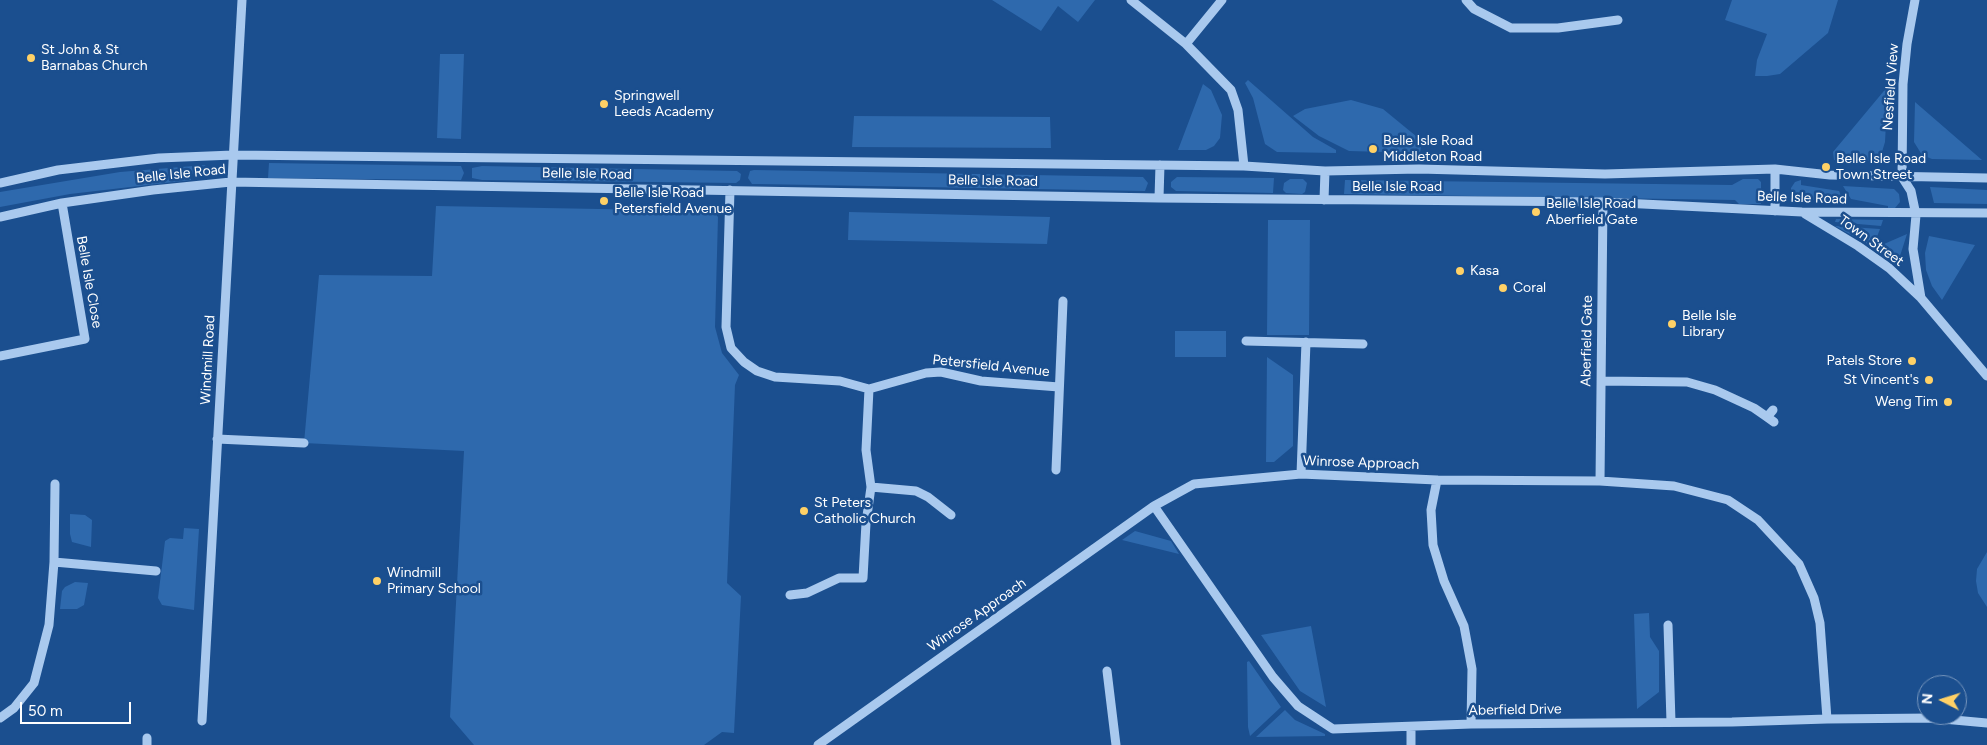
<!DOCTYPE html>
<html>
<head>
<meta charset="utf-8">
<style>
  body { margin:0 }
  #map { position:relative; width:1987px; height:745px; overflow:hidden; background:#1b4f8f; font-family:Figtree,sans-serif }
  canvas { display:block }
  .north { position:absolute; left:1917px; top:675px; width:50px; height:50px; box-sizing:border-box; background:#1b4f8f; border:1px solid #7695bc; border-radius:50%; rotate:275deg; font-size:14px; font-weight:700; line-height:20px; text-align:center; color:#fff }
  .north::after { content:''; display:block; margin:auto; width:18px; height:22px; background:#ffd166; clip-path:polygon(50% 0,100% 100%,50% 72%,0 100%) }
  .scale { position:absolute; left:20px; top:702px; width:111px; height:22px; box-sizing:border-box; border:2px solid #fff; border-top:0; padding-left:6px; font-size:15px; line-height:18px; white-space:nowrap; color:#fff; -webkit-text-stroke:4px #1b4f8f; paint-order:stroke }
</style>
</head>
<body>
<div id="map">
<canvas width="1987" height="745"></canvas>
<div class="north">N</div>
<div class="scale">50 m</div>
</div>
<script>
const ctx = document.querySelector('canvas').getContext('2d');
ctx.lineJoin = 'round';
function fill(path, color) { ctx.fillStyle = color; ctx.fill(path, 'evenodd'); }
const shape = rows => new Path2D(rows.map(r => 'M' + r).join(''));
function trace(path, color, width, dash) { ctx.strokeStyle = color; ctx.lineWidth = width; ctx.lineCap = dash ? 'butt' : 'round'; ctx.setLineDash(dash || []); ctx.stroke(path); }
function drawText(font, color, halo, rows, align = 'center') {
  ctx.font = font + ' Figtree,sans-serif'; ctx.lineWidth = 5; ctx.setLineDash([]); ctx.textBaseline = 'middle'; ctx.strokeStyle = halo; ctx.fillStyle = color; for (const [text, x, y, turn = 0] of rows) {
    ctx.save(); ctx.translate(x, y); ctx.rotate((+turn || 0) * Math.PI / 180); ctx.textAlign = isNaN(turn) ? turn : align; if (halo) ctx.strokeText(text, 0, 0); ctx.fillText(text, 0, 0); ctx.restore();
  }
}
fill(shape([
  [992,0,1095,0,1078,22,1058,6,1041,31],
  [1732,0,1838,0,1828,33,1780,74,1767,76,1755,76,1757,60,1767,34,1725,20],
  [440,54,464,54,461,139,437,138],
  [1248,80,1313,137,1336,150,1336,153,1277,152,1265,144,1253,98,1245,83],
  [1203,84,1211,90,1222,115,1220,138,1214,146,1206,150,1178,150],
  [1888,86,1885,142,1882,152,1869,161,1834,160,1833,152],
  [1351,100,1383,109,1422,141,1420,153,1349,151,1319,136,1293,116,1305,109],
  [1915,102,1982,160,1932,159,1922,155,1914,142],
  [854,116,1050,117,1051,148,852,147],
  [269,163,461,166,464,173,461,180,268,178],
  [206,165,191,175,191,180,70,194,0,207,0,192,120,172],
  [482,166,737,171,741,174,740,180,736,183,482,180,472,178,472,168],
  [754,170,1143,177,1148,183,1145,191,758,184,752,184,748,178,750,171],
  [1177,177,1274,178,1273,193,1176,191,1171,187,1171,182],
  [1290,179,1303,179,1307,183,1305,192,1302,194,1286,193,1283,190,1284,183],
  [1743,179,1758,179,1761,182,1761,204,1739,204,1735,200,1344,194,1345,180,1732,185],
  [1801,180,1801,185,1839,191,1844,202,1796,199,1791,194,1791,188,1795,182],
  [1843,186,1894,189,1899,194,1900,202,1895,208,1888,210,1888,206,1851,199],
  [1930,187,1987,190,1987,204,1934,203],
  [436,206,709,211,714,212,718,217,715,327,722,353,739,375,735,385,727,583,741,596,734,733,722,732,704,745,474,745,450,717,464,451,304,443,319,275,432,276],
  [849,212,1050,217,1047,244,848,240],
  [1836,219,1883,220,1881,226,1835,222],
  [1268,220,1310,220,1309,335,1267,335],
  [1835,226,1880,229,1873,247],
  [1907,234,1900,256,1887,257,1878,250,1884,244],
  [1929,236,1975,245,1942,300,1932,286,1926,270,1925,253],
  [1175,331,1226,331,1226,357,1175,357],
  [1267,357,1293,375,1293,446,1274,462,1266,462],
  [70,514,85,515,92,520,91,547,72,542,70,534],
  [184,528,199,529,194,610,162,605,158,598,165,541,170,538,183,539],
  [1135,531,1171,541,1179,554,1122,540],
  [1987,552,1987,607,1978,593,1976,581,1977,569],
  [75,582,88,583,84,605,77,609,60,609,62,591,65,587],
  [1649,613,1650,637,1659,651,1659,692,1637,709,1634,614],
  [1311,626,1326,707,1300,691,1261,635],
  [1249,661,1281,707,1250,736,1248,727,1247,662],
  [1285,710,1295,720,1325,734,1325,736,1256,737]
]), '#2e69ad');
trace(shape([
  [1131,0,1186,44,1231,90,1238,110,1244,166],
  [1466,0,1474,9,1511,28,1558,28,1618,20],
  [1186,44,1222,0],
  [1902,177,1903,84,1907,44,1915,0],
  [1902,177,1911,191,1916,215,1913,249,1921,298],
  [0,183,58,170,159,158,233,155,1244,166,1325,171,1419,169,1605,174,1775,169,1830,175,1987,178],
  [730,190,726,327,731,348,744,362,757,371,775,377,840,381,869,389,926,373,941,372,981,381,1059,387],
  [1159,198,1160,165],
  [1324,200,1325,171],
  [1775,211,1775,169],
  [1805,214,1858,246,1889,268,1921,298,1987,376],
  [0,217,62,203,153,190,231,182,1159,198,1603,202,1802,212,1987,213],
  [1246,341,1363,344],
  [0,356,85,339,62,203],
  [1601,381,1687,382,1715,390,1754,408,1767,417],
  [1773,410,1767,417,1774,422],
  [217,439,304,443],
  [1056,470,1063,301],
  [1301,474,1306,342],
  [1437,480,1431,510,1433,545,1444,581,1464,626,1472,669,1471,724],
  [1600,481,1603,202],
  [871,487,916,491,928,497,951,515],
  [1154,506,1273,677,1298,706,1333,729,1471,724,1732,722,1827,719,1932,718,1987,723],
  [54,562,156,571],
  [790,595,807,593,839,578,863,578,866,523,871,487,866,450,869,389],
  [1668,625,1671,722],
  [1107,671,1116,745],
  [0,718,14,708,34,683,49,625,54,562,55,484],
  [202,721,242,0],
  [1411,728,1411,745],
  [147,745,147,738],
  [818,745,1154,506,1194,484,1301,474,1437,480,1600,481,1674,486,1728,500,1758,520,1799,564,1814,598,1820,623,1827,719]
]), '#a9c9ee', 9);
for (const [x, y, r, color] of [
  [31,58,5,"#ffd166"],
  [604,104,5,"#ffd166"],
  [1373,149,5,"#ffd166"],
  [1826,167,5,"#ffd166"],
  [604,201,5,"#ffd166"],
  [1536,212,5,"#ffd166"],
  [1460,271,5,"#ffd166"],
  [1503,288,5,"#ffd166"],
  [1672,324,5,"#ffd166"],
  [1912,361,5,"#ffd166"],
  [1929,380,5,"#ffd166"],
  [1948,402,5,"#ffd166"],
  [804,511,5,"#ffd166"],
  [377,581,5,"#ffd166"]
]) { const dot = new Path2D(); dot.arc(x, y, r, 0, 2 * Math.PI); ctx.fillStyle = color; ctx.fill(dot); trace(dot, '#1b4f8f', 2); }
drawText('14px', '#fff', '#1b4f8f', [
  ["St John & St",41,50],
  ["Barnabas Church",41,66],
  ["Springwell",614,96],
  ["Leeds Academy",614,112],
  ["Belle Isle Road",1383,141],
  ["Middleton Road",1383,157],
  ["Belle Isle Road",1836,159],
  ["Town Street",1836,175],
  ["Belle Isle Road",614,193],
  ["Petersfield Avenue",614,209],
  ["Belle Isle Road",1546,204],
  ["Aberfield Gate",1546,220],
  ["Kasa",1470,271],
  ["Coral",1513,288],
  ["Belle Isle",1682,316],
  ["Library",1682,332],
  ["Patels Store",1902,361,"right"],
  ["St Vincent's",1919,380,"right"],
  ["Weng Tim",1938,402,"right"],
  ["St Peters",814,503],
  ["Catholic Church",814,519],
  ["Windmill",387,573],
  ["Primary School",387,589]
], 'left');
drawText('14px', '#fff', '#1b4f8f', [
  ["Nesfield View",1891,87,-86],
  ["Belle Isle Road",181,174,-6],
  ["Belle Isle Road",587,174,1],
  ["Belle Isle Road",993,181,1],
  ["Belle Isle Road",1397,187],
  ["Belle Isle Road",1802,198,2],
  ["Town Street",1871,241,36],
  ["Belle Isle Close",89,282,80],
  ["Aberfield Gate",1587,341,-89],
  ["Windmill Road",208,360,-87],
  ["Petersfield Avenue",991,366,6],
  ["Winrose Approach",1361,463,2],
  ["Winrose Approach",977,615,-35],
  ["Aberfield Drive",1515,710,-1]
]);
</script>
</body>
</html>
